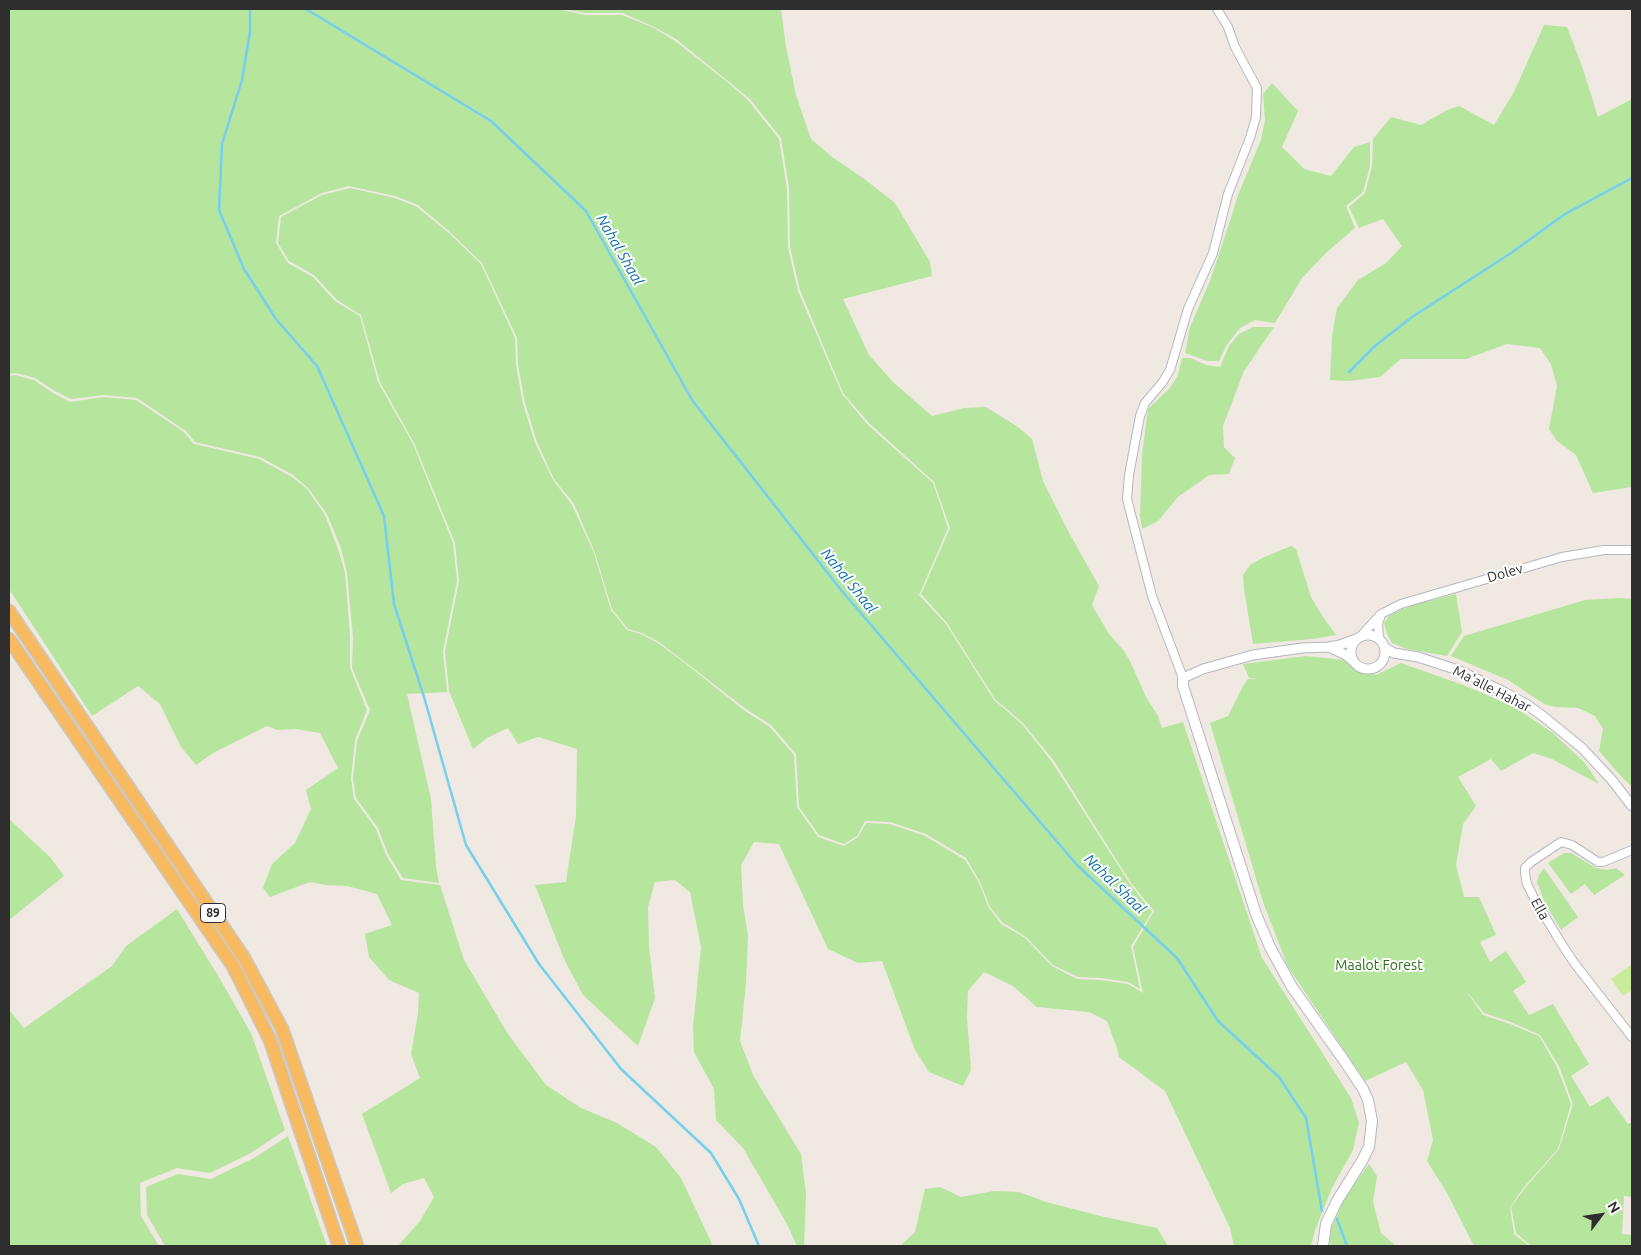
<!DOCTYPE html>
<html>
<head>
<meta charset="utf-8">
<style>
  body { margin:0 }
  #map { position:relative; width:1641px; height:1255px; overflow:hidden; background:#efe9e1; font-family:Ubuntu,sans-serif }
  canvas { display:block }
  .frame { position:absolute; inset:0; border:10px solid #2e2e2e; pointer-events:none }
  .north { position:absolute; left:1576px; top:1190px; width:50px; height:50px; -webkit-text-stroke:4px #fff; paint-order:stroke; rotate:59deg; font-size:14px; font-weight:700; line-height:20px; text-align:center; color:#2e2e2e }
  .north::after { content:''; display:block; margin:auto; width:18px; height:22px; background:#2e2e2e; clip-path:polygon(50% 0,100% 100%,50% 72%,0 100%) }
</style>
</head>
<body>
<div id="map">
<canvas width="1641" height="1255"></canvas>
<div class="frame"></div>
<div class="north">N</div>
</div>
<script>
const ctx = document.querySelector('canvas').getContext('2d');
ctx.lineJoin = 'round';
function fill(path, color) { ctx.fillStyle = color; ctx.fill(path, 'evenodd'); }
const shape = rows => new Path2D(rows.map(r => 'M' + r).join(''));
function trace(path, color, width, dash) { ctx.strokeStyle = color; ctx.lineWidth = width; ctx.lineCap = dash ? 'butt' : 'round'; ctx.setLineDash(dash || []); ctx.stroke(path); }
function drawText(font, color, halo, rows, align = 'center') {
  ctx.font = font + ' Ubuntu,sans-serif'; ctx.lineWidth = 4; ctx.setLineDash([]); ctx.textBaseline = 'middle'; ctx.strokeStyle = halo; ctx.fillStyle = color; for (const [text, x, y, turn = 0] of rows) {
    ctx.save(); ctx.translate(x, y); ctx.rotate((+turn || 0) * Math.PI / 180); ctx.textAlign = isNaN(turn) ? turn : align; if (halo) ctx.strokeText(text, 0, 0); ctx.fillText(text, 0, 0); ctx.restore();
  }
}
fill(shape([
  [9,9,557,9,585,15,622,15,654,28,675,41,726,81,748,100,779,139,787,189,788,248,798,291,842,394,868,425,933,483,948,528,919,595,946,624,994,700,1022,724,1052,762,1130,884,1152,912,1131,946,1140,989,1128,982,1101,978,1078,977,1053,965,1026,937,1002,922,990,907,980,882,966,858,926,834,890,822,865,821,857,836,844,844,819,835,799,807,796,754,771,725,746,709,659,642,642,633,628,629,612,609,595,553,574,504,554,479,537,442,525,403,518,365,517,338,482,263,451,233,418,205,395,196,349,186,322,193,279,216,276,243,288,263,313,277,336,302,360,316,378,382,413,444,453,543,457,581,443,651,447,692,407,694,431,799,436,867,439,883,403,878,388,854,378,828,356,798,353,779,357,741,370,710,352,668,353,637,347,573,341,548,327,514,308,488,293,475,260,457,195,442,186,431,137,398,104,395,71,399,55,391,35,378,16,373,9,374],
  [564,9,781,9,786,47,796,95,811,139,832,157,863,178,895,203,930,262,932,276,843,299,869,355,893,382,932,416,964,408,986,407,1018,427,1032,439,1043,481,1068,531,1099,586,1092,605,1109,634,1124,651,1130,661,1146,697,1158,716,1162,728,1183,722,1262,958,1351,1098,1359,1123,1353,1150,1332,1188,1315,1230,1311,1246,1234,1246,1230,1228,1165,1091,1119,1057,1117,1048,1107,1021,1089,1012,1037,1007,1013,986,984,972,968,991,967,1017,971,1070,963,1086,929,1072,915,1050,882,961,858,963,828,949,779,844,754,842,741,865,743,905,748,936,746,984,740,1041,754,1077,801,1154,806,1194,804,1246,797,1246,787,1224,743,1148,716,1120,714,1089,694,1052,693,1028,701,947,690,892,675,880,655,882,648,907,649,947,655,998,638,1046,583,995,564,959,535,885,566,882,576,816,577,749,538,737,518,744,508,728,487,738,473,749,449,691,445,651,459,581,455,543,414,443,380,382,361,315,337,300,314,275,289,261,278,243,281,217,322,195,350,188,395,198,417,207,450,234,481,264,515,338,516,365,523,404,535,443,553,480,572,505,594,553,611,610,627,630,641,634,658,643,681,660,745,711,770,727,794,755,797,807,818,837,844,846,858,837,866,823,890,824,925,836,965,860,979,883,989,908,1001,924,1025,938,1052,966,1077,979,1101,980,1128,984,1143,993,1133,947,1154,911,1131,883,1054,761,1023,723,995,699,947,623,921,594,950,528,934,482,869,423,843,393,800,290,790,247,789,188,781,138,750,99,676,39,654,27,623,13,585,13],
  [1544,25,1567,27,1582,66,1598,117,1632,99,1632,487,1593,493,1576,455,1557,441,1549,429,1557,386,1551,364,1540,348,1507,344,1466,359,1401,359,1380,377,1349,381,1330,380,1332,336,1337,308,1358,280,1386,263,1402,246,1383,219,1359,228,1349,207,1365,193,1372,166,1373,139,1391,117,1421,125,1447,110,1459,106,1494,125,1514,92],
  [1272,83,1298,111,1282,147,1304,169,1331,176,1354,147,1370,142,1370,166,1363,192,1346,206,1355,228,1326,253,1302,278,1275,323,1255,320,1240,328,1226,346,1219,361,1207,361,1185,353,1190,327,1210,281,1231,218,1238,195,1261,140,1265,120,1263,94],
  [1253,327,1274,327,1244,371,1223,426,1224,447,1235,458,1229,474,1209,475,1178,497,1158,521,1142,529,1140,515,1142,455,1148,409,1170,388,1178,375,1182,358,1191,358,1206,365,1220,367,1229,346,1239,334],
  [15,375,34,380,53,393,70,402,104,397,136,400,184,432,194,444,259,459,292,477,307,489,325,515,338,549,345,573,350,637,350,668,367,710,355,740,351,779,354,799,376,829,386,855,401,880,440,885,464,960,508,1034,546,1085,581,1108,617,1123,656,1147,681,1178,713,1246,398,1246,420,1221,434,1197,424,1178,403,1184,391,1193,362,1114,420,1078,411,1054,418,1013,419,993,389,980,369,957,365,934,392,925,377,894,347,886,326,885,310,882,270,897,263,888,272,864,295,843,311,809,306,790,338,768,320,733,295,729,278,730,267,726,213,753,196,765,181,747,160,704,138,686,92,716,9,589,9,376],
  [1291,546,1296,549,1311,597,1323,617,1336,635,1312,639,1253,644,1244,589,1243,575,1250,565,1262,558],
  [1456,594,1462,632,1447,656,1407,649,1392,643,1387,634,1384,623,1389,616,1400,610,1420,603],
  [1621,598,1632,599,1632,787,1620,775,1599,751,1603,729,1595,716,1578,708,1555,707,1544,704,1508,680,1451,656,1464,636,1585,600],
  [1306,656,1345,660,1376,675,1401,663,1463,685,1513,706,1553,733,1585,763,1599,784,1552,759,1533,753,1501,771,1491,759,1458,777,1476,806,1463,824,1456,865,1464,897,1479,897,1496,935,1480,942,1490,962,1506,951,1526,982,1513,991,1529,1015,1553,1004,1589,1064,1571,1076,1590,1107,1608,1096,1628,1124,1632,1122,1632,1197,1624,1196,1622,1234,1632,1235,1632,1246,1531,1246,1516,1233,1511,1207,1525,1188,1559,1149,1573,1104,1559,1066,1540,1035,1511,1022,1484,1013,1464,988,1483,1015,1510,1024,1539,1036,1557,1067,1571,1104,1558,1149,1524,1187,1510,1207,1514,1234,1529,1246,1474,1246,1447,1193,1427,1161,1433,1140,1423,1090,1406,1062,1365,1081,1288,967,1263,902,1210,723,1228,716,1243,686,1248,679,1260,678,1249,678,1243,664],
  [9,819,50,857,64,876,9,920],
  [1564,853,1571,853,1596,868,1607,870,1616,868,1625,875,1594,895,1585,884,1571,894,1548,863],
  [1544,868,1578,917,1561,930,1544,901,1537,882,1539,875],
  [177,909,220,979,251,1033,285,1130,251,1153,210,1173,177,1168,140,1183,141,1216,159,1246,9,1246,9,1010,24,1028,112,966,126,946],
  [288,1136,327,1246,165,1246,147,1215,146,1187,178,1174,211,1179,254,1158],
  [1369,1164,1377,1176,1373,1202,1381,1233,1396,1246,1330,1246,1329,1233,1345,1197],
  [940,1187,961,1197,994,1191,1019,1192,1046,1202,1104,1217,1157,1228,1168,1246,900,1246,915,1232,925,1189]
]), '#b6e59e');
fill(shape([
  [1632,964,1632,990,1623,996,1611,979]
]), '#c9ec9a');
trace(shape([
  [250,9,250,32,242,80,222,144,219,210,244,269,276,319,317,366,384,516,394,604,424,697,466,845,539,964,621,1069,711,1153,739,1199,759,1246],
  [306,9,491,121,586,211,692,400,841,590,1077,865,1177,958,1218,1021,1279,1077,1306,1118,1322,1211],
  [1349,372,1376,345,1412,317,1511,253,1565,214,1632,178],
  [1337,1219,1347,1246]
]), '#75cff0', 2.5);
const minor = shape([
  [1361,636,1381,614,1401,604,1562,557,1604,550,1632,550],
  [1379,638,1378,624,1381,615],
  [1183,678,1152,596,1127,499,1129,475,1140,416,1145,403,1162,383,1170,370,1188,309,1213,253,1228,194,1250,138,1256,117,1257,88,1235,47,1228,27,1217,9],
  [1632,850,1603,862,1598,862,1572,845,1561,842,1531,862,1525,868,1525,873,1527,884,1534,898,1561,943,1575,964,1632,1037]
]);
const tertiary = shape([
  '1351 652a17 17 0 1 1 34 0a17 17 0 1 1-34 0Z',
  [1329,647,1346,655,1354,662],
  [1385,648,1394,653,1418,657,1458,670,1502,691,1526,704,1544,717,1582,748,1611,779,1632,806],
  [1183,678,1203,669,1253,655,1302,648,1329,647,1340,645,1356,639]
]);
const secondary = shape([
  [1183,678,1183,686,1256,914,1270,947,1292,987,1343,1059,1363,1089,1368,1100,1372,1121,1369,1147,1362,1161,1337,1201,1326,1224,1323,1246]
]);
const trunk = shape([
  [9,611,244,958,282,1029,357,1246],
  [9,639,233,966,270,1040,339,1246]
]);
trace(minor, '#b4b7c1', 10);
trace(tertiary, '#b4b7c1', 11);
trace(secondary, '#b4b7c1', 12);
trace(trunk, '#c9c9c9', 15);
trace(minor, '#fff', 8);
trace(tertiary, '#fff', 9);
trace(secondary, '#fff', 10);
trace(trunk, '#f8ba60', 12);
for (const [x, y, w] of [
  [213,913,25]
]) { const box = new Path2D(); box.roundRect(x - w / 2, y - 9.5, w, 19, 4); ctx.fillStyle = '#fff'; ctx.fill(box); trace(box, '#2e2e2e', 1); }
drawText('bold 12px', '#2e2e2e', null, [
  ["89",213,913]
]);
drawText('14px', '#2e2e2e', '#fff', [
  ["Dolev",1505,573,-16],
  ["Ma'alle Hahar",1492,689,27],
  ["Ella",1540,909,61]
]);
drawText('14px', '#2c6e1b', '#fff', [
  ["Maalot Forest",1379,965]
]);
drawText('italic 15px', '#0d6fa3', '#fff', [
  ["Nahal Shaal",620,250,60],
  ["Nahal Shaal",849,581,51],
  ["Nahal Shaal",1115,884,44]
]);
</script>
</body>
</html>
